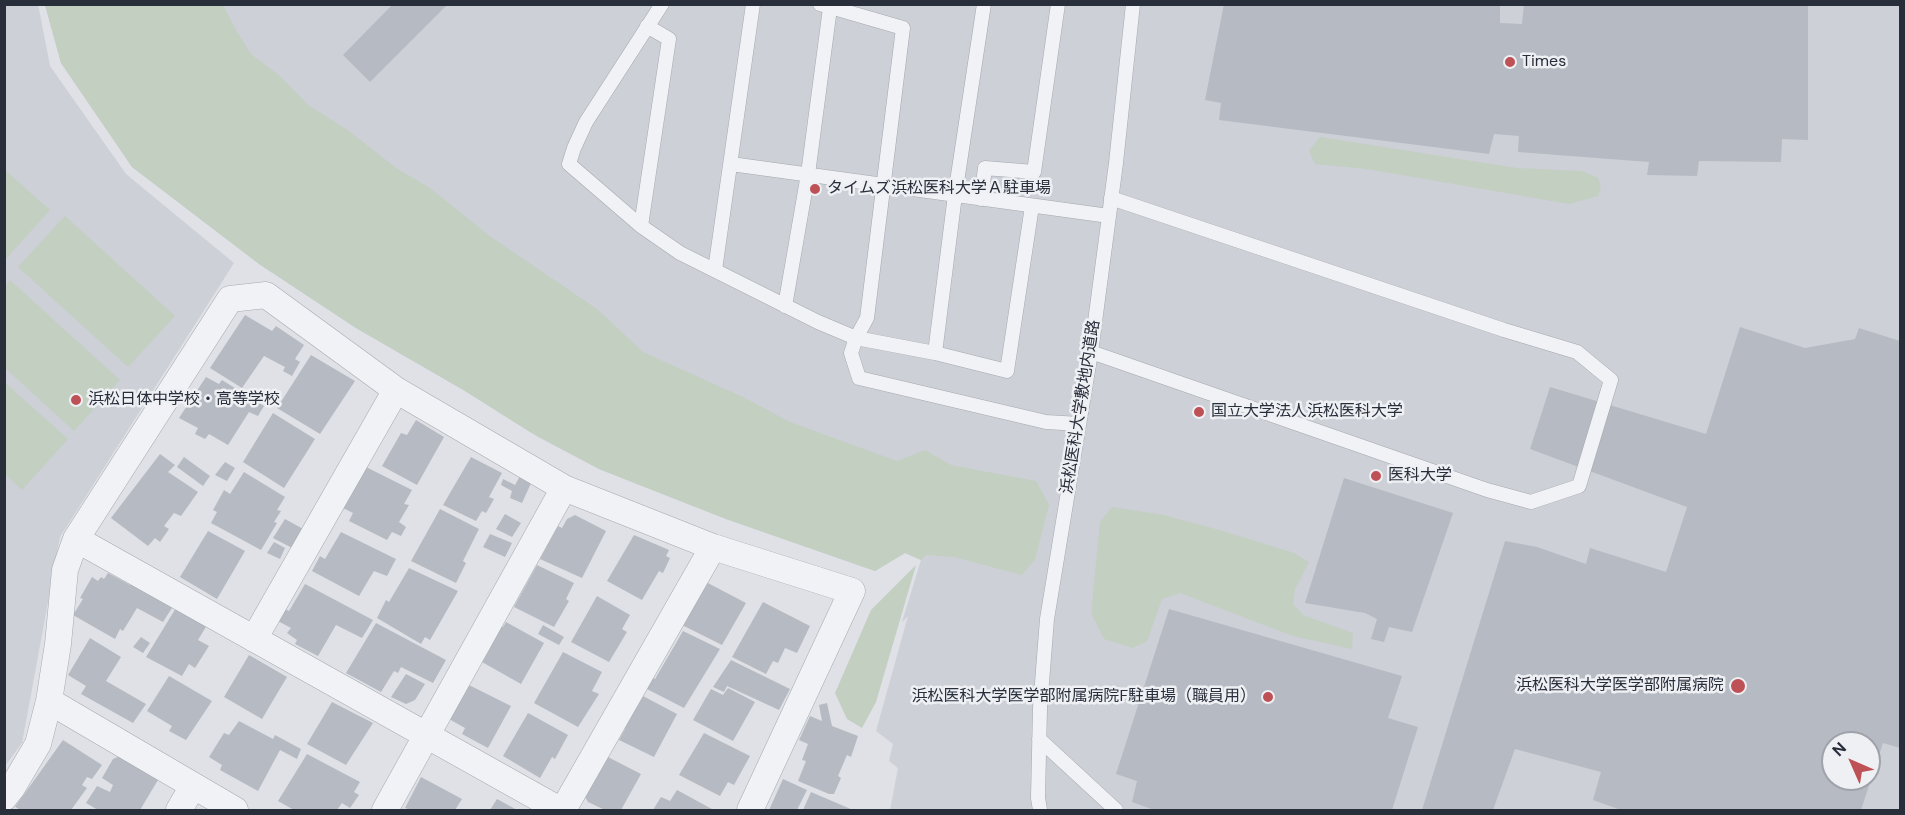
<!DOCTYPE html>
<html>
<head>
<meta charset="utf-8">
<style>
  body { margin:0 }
  #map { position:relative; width:1905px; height:815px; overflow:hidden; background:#dfe1e6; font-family:"DM Sans",sans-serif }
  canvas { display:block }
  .frame { position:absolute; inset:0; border:6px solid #292e3b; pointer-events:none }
  .north { position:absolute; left:1821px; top:731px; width:60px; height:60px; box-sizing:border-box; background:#eef0f4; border:2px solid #9fa2aa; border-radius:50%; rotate:315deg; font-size:16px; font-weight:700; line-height:24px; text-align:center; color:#292e3b }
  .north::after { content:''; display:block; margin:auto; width:21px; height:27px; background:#be5156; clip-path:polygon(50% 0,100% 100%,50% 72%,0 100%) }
</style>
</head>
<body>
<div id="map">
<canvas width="1905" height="815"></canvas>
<div class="frame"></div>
<div class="north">N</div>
</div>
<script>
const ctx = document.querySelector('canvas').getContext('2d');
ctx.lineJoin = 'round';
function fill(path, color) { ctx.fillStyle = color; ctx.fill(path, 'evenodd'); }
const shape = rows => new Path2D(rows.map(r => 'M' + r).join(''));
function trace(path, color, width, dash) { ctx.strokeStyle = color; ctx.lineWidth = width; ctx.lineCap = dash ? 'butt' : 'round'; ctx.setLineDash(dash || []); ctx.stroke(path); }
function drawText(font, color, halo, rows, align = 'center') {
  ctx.font = font + ' "DM Sans","Noto Sans JP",sans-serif'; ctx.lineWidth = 5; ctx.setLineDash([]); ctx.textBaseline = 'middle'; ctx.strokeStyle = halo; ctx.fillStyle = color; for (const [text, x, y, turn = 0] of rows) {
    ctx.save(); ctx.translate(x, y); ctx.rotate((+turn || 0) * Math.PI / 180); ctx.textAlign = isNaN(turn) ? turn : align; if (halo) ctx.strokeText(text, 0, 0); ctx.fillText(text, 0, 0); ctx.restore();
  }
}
fill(shape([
  [38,4,50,66,126,174,234,263,60,537,22,743,5,766,4,5],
  [45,5,1900,5,1900,810,890,810,898,768,889,761,893,744,876,731,908,616,902,622,921,560,905,553,875,571,726,519,599,469,538,437,465,391,356,328,259,264,132,167,61,63],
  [1833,743,1869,743,1869,779,1833,779]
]), '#cdd0d7');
fill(shape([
  [45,5,223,5,236,30,251,54,281,77,308,105,349,131,396,168,430,188,491,237,597,309,643,352,743,397,790,422,897,461,925,450,951,465,1036,481,1049,505,1035,559,1022,575,954,557,926,555,921,560,905,553,875,571,726,519,647,488,599,469,530,432,465,391,356,328,259,264,132,167,61,63],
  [1320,137,1517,168,1582,171,1598,178,1601,187,1598,196,1569,204,1367,169,1315,164,1309,151],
  [4,169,50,210,5,260,4,260],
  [65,216,175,316,128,367,18,267],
  [10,280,120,380,74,431,5,368,5,286],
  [4,382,68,439,22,490,5,474],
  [1112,507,1164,515,1223,531,1294,553,1309,562,1295,589,1293,604,1303,615,1353,633,1352,649,1293,636,1180,593,1162,599,1147,641,1133,648,1104,639,1091,613,1100,522],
  [916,565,876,702,862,728,847,719,835,693,871,610]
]), '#c3cfc1');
fill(shape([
  [393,4,448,4,370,82,343,55],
  [1224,4,1500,4,1500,23,1522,24,1524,4,1808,4,1808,140,1782,139,1781,162,1699,161,1697,176,1647,175,1649,162,1518,152,1519,136,1494,134,1489,154,1219,120,1221,103,1205,100],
  [245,315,272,331,276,326,304,345,295,359,300,362,292,376,283,371,285,367,264,356,242,388,210,368],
  [1740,327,1805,348,1855,339,1859,328,1900,341,1900,748,1883,743,1861,810,1621,810,1593,800,1601,772,1515,749,1493,810,1422,810,1505,541,1537,547,1586,564,1590,548,1666,572,1687,507,1530,449,1550,387,1706,434],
  [1833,743,1869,743,1869,779,1833,779],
  [311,355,355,381,320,434,277,408],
  [206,377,219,384,222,380,264,406,258,416,249,412,228,445,209,434,205,439,195,434,198,428,179,418],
  [273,413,315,439,284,488,243,462],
  [416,420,444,437,417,485,382,466,401,433,407,435],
  [160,454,175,465,168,472,198,492,181,516,174,513,164,526,169,529,160,542,155,538,148,546,111,518],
  [184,457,210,476,203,486,177,467],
  [471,457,502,473,489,497,494,499,486,513,482,511,476,521,443,505],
  [225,462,235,468,227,481,215,475],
  [366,467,412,490,404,504,409,505,399,522,406,527,401,536,392,532,387,540,349,521,353,513,343,508],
  [244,472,285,497,277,510,281,511,274,522,277,523,261,550,211,523,217,512,213,510,224,490,230,494],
  [520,476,532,481,522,503,510,498,512,491,501,485,503,479,515,485],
  [1344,478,1453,513,1412,632,1389,627,1384,642,1371,639,1377,619,1365,613,1305,603],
  [440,509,479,529,463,561,466,563,456,583,411,561],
  [505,514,521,523,512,537,496,529],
  [575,515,606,531,582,578,540,559,558,526,562,528,567,519],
  [285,519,305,530,294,549,273,538],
  [208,531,245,551,217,599,180,577],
  [341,532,396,559,387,576,374,571,359,596,312,571,320,556,325,559],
  [490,534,512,543,505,557,483,547],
  [634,535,669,550,666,556,670,558,663,573,659,571,642,600,607,581],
  [274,542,285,548,280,559,267,553],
  [537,565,574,583,566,599,569,601,554,627,514,607],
  [409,568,458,591,430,640,425,637,421,644,377,618,386,600,389,602],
  [108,573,130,585,135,577,177,600,163,622,137,608,123,631,120,629,115,639,73,615,83,599,80,598,92,577,98,581,101,577,104,579],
  [704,581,746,603,722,645,680,624],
  [305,584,373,620,362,638,336,625,318,656,295,644,297,640,287,633,291,628,278,621,285,609,289,611],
  [597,596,630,615,622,629,627,632,609,662,571,642],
  [763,602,810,626,797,653,785,648,778,663,773,661,766,674,732,657],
  [179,603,210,620,198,640,209,646,195,668,189,664,182,676,146,657],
  [1169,609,1402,676,1388,718,1418,727,1392,810,1154,810,1132,802,1137,781,1116,774],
  [506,622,544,643,521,684,482,662,491,647,487,645,498,626,503,627],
  [376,623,446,660,433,683,401,667,398,673,394,671,381,692,346,673],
  [543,625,564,637,559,645,538,634],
  [683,631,720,649,684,708,643,687,648,676,655,679],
  [141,637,150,643,143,653,133,647],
  [90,638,121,657,106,681,146,704,133,723,81,694,86,686,68,675],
  [563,652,602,672,592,691,599,694,578,727,534,703],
  [249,655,287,677,262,719,224,697],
  [731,660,790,689,779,710,727,686,724,692,713,687],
  [406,674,425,684,415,700,406,704,391,697],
  [169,676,212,701,186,740,169,731,172,726,147,711],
  [469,685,511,706,488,748,462,734,465,728,449,719],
  [728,688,755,702,733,741,693,720,711,689,723,695],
  [643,696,677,714,654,757,619,740,625,729,621,727,632,706,637,707],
  [332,702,373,723,346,765,307,744],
  [827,703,832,726,858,736,851,757,847,755,838,776,841,778,834,794,829,794,798,781,806,761,802,760,808,744,799,740,810,716,822,721,819,705],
  [528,713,568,735,555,759,552,757,540,778,503,756],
  [239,721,273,739,275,735,301,749,297,759,280,750,258,791,220,770,222,765,209,757,224,733,229,735],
  [704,733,750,756,734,785,728,782,720,796,679,775],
  [63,740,102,765,92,779,87,777,82,785,87,788,71,810,21,810,15,807],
  [307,754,360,782,354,792,359,795,350,808,342,803,337,810,294,810,278,801],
  [120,756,158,780,140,810,98,810,86,803,97,786,110,792,113,785,102,778,113,759],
  [606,756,641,774,621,810,605,810,588,802,584,795],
  [421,777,462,799,455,810,411,810,405,808],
  [783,779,807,790,797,810,769,810],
  [677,790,710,808,714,810,653,810,661,797,670,801],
  [811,792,853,810,803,810],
  [497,799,517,810,490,810]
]), '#b6bac2');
const service = shape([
  [662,4,586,122,574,148,569,164,641,226,680,253,818,322,856,338,935,353,1007,371,1032,206],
  [820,4,903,28,867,318,856,338,851,353,859,378,1046,422,1079,424],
  [731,164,1109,216],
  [981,199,985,168,1034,172,1058,4],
  [641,226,669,39,647,26],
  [715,270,753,4],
  [785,306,808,174,830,8],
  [1091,352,1487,490,1531,502,1579,486,1611,380,1577,352,1504,330,1111,198],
  [935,353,955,195,984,4],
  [1039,739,1116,810],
  [1040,810,1038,798,1040,708,1047,619,1091,352,1116,163,1133,4]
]);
const minor = shape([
  [76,539,560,810],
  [254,639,396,390],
  [49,701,235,810],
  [4,798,12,788,38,744,49,701,58,644,65,570,76,539,230,299,266,295,396,390,564,488,713,547,852,591,750,810],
  [179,810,193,786],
  [385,810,564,488],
  [563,810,713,547]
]);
trace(service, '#a5a8af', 15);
trace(minor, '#a5a8af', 27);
trace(service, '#f1f2f5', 14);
trace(minor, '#f1f2f5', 26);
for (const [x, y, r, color] of [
  [1510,62,6,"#be5156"],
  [815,189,6,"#be5156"],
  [76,400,6,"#be5156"],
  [1199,412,6,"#be5156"],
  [1376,476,6,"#be5156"],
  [1738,686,8,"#be5156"],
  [1268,697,6,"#be5156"]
]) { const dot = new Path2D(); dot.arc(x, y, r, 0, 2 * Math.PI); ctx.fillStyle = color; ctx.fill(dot); trace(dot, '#eef0f4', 2); }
drawText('16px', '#292e3b', '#eef0f4', [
  ["Times",1522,62],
  ["タイムズ浜松医科大学Ａ駐車場",827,189],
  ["浜松日体中学校・高等学校",88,400],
  ["国立大学法人浜松医科大学",1211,412],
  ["医科大学",1388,476],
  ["浜松医科大学医学部附属病院",1724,686,"right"],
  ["浜松医科大学医学部附属病院F駐車場（職員用）",1256,697,"right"]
], 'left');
drawText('16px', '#292e3b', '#eef0f4', [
  ["浜松医科大学敷地内道路",1081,407,-81]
]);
</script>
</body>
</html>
